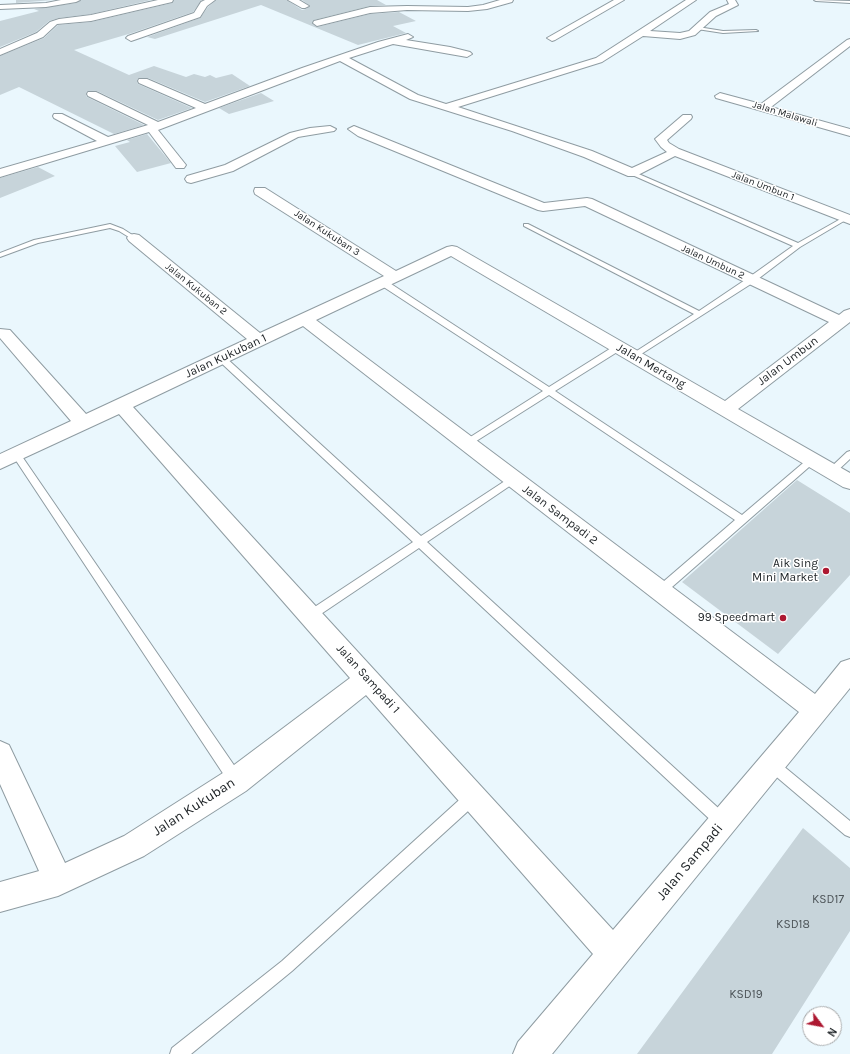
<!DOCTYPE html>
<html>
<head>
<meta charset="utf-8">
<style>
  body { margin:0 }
  #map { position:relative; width:850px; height:1054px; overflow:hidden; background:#eaf7fd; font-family:Karla,sans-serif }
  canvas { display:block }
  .north { position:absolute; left:802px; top:1006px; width:40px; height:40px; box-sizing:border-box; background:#fff; border:1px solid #a7a9aa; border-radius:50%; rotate:122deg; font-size:11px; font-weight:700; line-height:16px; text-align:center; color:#22272a }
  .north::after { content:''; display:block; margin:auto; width:14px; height:18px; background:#ad1831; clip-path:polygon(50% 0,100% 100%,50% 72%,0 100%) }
</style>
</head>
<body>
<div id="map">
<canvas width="850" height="1054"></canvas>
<div class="north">N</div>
</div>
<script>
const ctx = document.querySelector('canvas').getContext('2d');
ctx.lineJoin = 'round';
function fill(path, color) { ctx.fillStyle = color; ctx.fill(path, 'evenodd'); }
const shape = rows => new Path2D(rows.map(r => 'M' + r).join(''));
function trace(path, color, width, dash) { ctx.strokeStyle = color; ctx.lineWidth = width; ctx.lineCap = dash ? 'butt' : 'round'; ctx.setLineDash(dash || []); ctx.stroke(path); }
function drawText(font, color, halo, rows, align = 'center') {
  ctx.font = font + ' Karla,sans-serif'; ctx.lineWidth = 3; ctx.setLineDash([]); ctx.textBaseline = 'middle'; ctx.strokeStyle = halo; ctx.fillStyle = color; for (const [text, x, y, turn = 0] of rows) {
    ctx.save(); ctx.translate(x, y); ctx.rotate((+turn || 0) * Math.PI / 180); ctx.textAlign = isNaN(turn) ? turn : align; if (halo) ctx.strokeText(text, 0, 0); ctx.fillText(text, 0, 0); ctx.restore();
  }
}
fill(shape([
  [16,0,53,0,16,3],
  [81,0,151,0,91,14,59,18,49,21,36,32,0,47,0,21,39,11,34,9,76,3],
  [174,0,202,0,193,12,132,33,74,50,129,75,154,66,186,77,194,74,205,77,210,75,216,78,232,74,250,86,205,102,148,78,139,78,137,80,138,84,192,108,158,120,97,91,87,91,86,95,87,97,144,125,114,134,19,87,0,95,0,56,44,38,58,25,91,22,172,3],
  [216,0,287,0,302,10,306,9,310,6,302,0,377,0,386,5,370,6,314,20,312,23,317,27,370,14,399,12,416,21,393,26,406,33,358,45,261,5,155,39,147,37,200,18,208,7],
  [261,93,274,101,229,114,219,108],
  [147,134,171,163,137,172,115,146,130,142,127,140],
  [38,167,55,176,0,198,0,178],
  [797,480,850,513,850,575,778,654,682,582],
  [803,828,850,868,850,931,772,1054,637,1054]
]), '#c7d4da');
const lane = shape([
  [814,0,850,1,850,3,816,1,814,0],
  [698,27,723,31,756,30,758,31,723,33,697,29,698,27],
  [630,172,634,172,798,243,844,217,849,218,800,247,754,282,635,358,631,356,632,354,694,314,524,226,524,224,528,224,699,311,748,278,793,246,630,174,630,172],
  [110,224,123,229,137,238,132,239,119,231,110,228,38,243,0,257,0,253,34,240,110,224],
  [379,280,385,280,549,387,616,345,622,345,622,349,555,391,742,515,809,458,812,457,817,460,664,594,660,595,656,594,655,591,656,588,735,520,549,395,470,445,464,445,462,443,464,441,543,391,379,284,379,280],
  [221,355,224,356,421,536,511,477,517,477,519,479,517,481,427,542,727,816,729,821,727,826,722,828,717,826,419,548,315,618,311,620,307,618,305,615,307,612,413,542,218,360,218,356,221,355],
  [16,451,19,452,240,774,241,779,240,784,235,785,230,784,13,456,11,454,16,451],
  [850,451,850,459,835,473,829,473,827,471,829,469,847,452,850,451],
  [771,758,776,760,850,821,850,837,845,835,766,768,765,764,766,760,771,758],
  [473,790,478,792,480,797,478,802,292,971,191,1054,170,1054,172,1048,282,961,468,792,473,790]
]);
const street = shape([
  [61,0,80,0,76,2,46,7,0,9,0,5,46,3,61,0],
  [158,0,173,0,172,2,91,21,57,24,43,37,0,55,0,49,37,33,50,22,59,19,91,15,158,0],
  [205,0,215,0,207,6,200,17,134,40,131,41,126,38,128,36,194,13,201,2,205,0],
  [288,0,299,0,309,6,305,8,302,8,288,0],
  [500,0,513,0,512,2,487,9,468,11,407,10,370,13,317,26,313,23,314,21,370,7,407,6,468,7,483,5,500,0],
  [614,0,624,0,555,40,552,41,547,38,614,0],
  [686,0,696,0,650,31,680,33,689,31,710,12,729,4,727,0,735,0,738,5,716,16,695,35,680,39,643,36,602,62,458,107,592,151,632,168,667,152,661,147,655,139,683,115,691,115,692,117,691,119,667,140,669,143,679,149,850,215,850,224,675,156,636,176,628,176,584,157,512,131,410,99,340,61,158,130,186,165,184,168,176,168,149,132,0,177,0,169,97,141,54,118,53,116,54,114,62,114,108,137,148,125,88,96,87,94,88,92,96,92,158,122,196,108,139,83,138,81,139,79,147,79,205,104,302,68,378,42,408,34,413,37,406,40,450,47,470,52,472,54,467,57,393,44,349,58,418,95,446,104,596,58,686,0],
  [850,39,850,46,771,107,850,129,850,136,716,98,715,96,720,93,761,104,847,40,850,39],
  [330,126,336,129,334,131,298,137,233,171,191,183,187,182,185,179,187,176,225,165,290,133,310,128,330,126],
  [354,126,544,203,587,198,592,199,839,315,844,311,850,309,850,322,738,409,850,473,850,489,843,487,451,256,316,320,815,694,841,662,850,659,850,688,552,1054,513,1054,518,1042,593,954,366,695,246,791,144,856,58,896,0,912,0,882,39,871,0,784,0,741,9,745,65,863,124,836,226,771,350,678,119,414,0,469,0,454,71,421,0,338,0,329,10,330,86,414,247,339,129,241,127,238,129,235,134,234,139,235,260,333,384,276,255,194,254,191,255,188,265,188,396,271,447,247,452,246,457,247,725,401,829,322,585,206,543,211,538,210,358,136,348,129,354,126],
  [303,326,799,712,613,930,133,407,303,326]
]);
trace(lane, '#8f9ca2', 2);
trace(street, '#8f9ca2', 2);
fill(lane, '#fff');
fill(street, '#fff');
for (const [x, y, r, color] of [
  [826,571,4,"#ad1831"],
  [783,618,4,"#ad1831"]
]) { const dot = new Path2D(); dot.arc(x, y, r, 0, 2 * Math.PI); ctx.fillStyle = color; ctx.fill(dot); trace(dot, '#fff', 1.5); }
drawText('10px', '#22272a', '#fff', [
  ["Jalan Malawali",785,114,17],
  ["Jalan Umbun 1",763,186,21],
  ["Jalan Kukuban 3",327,233,33],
  ["Jalan Umbun 2",713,262,25],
  ["Jalan Kukuban 2",196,289,39]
]);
drawText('12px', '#22272a', '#fff', [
  ["Jalan Kukuban 1",226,356,-25],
  ["Jalan Umbun",788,361,-37],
  ["Jalan Mertang",651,366,30],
  ["Jalan Sampadi 2",560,515,37],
  ["Jalan Sampadi 1",368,679,48]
]);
drawText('12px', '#22272a', '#fff', [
  ["Aik Sing",818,564],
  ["Mini Market",818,578],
  ["99 Speedmart",775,618]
], 'right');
drawText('12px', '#4b5256', null, [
  ["KSD17",828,900],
  ["KSD18",793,925],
  ["KSD19",746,995]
]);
drawText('14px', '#22272a', '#fff', [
  ["Jalan Kukuban",194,807,-33],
  ["Jalan Sampadi",690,862,-50]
]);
</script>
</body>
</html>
